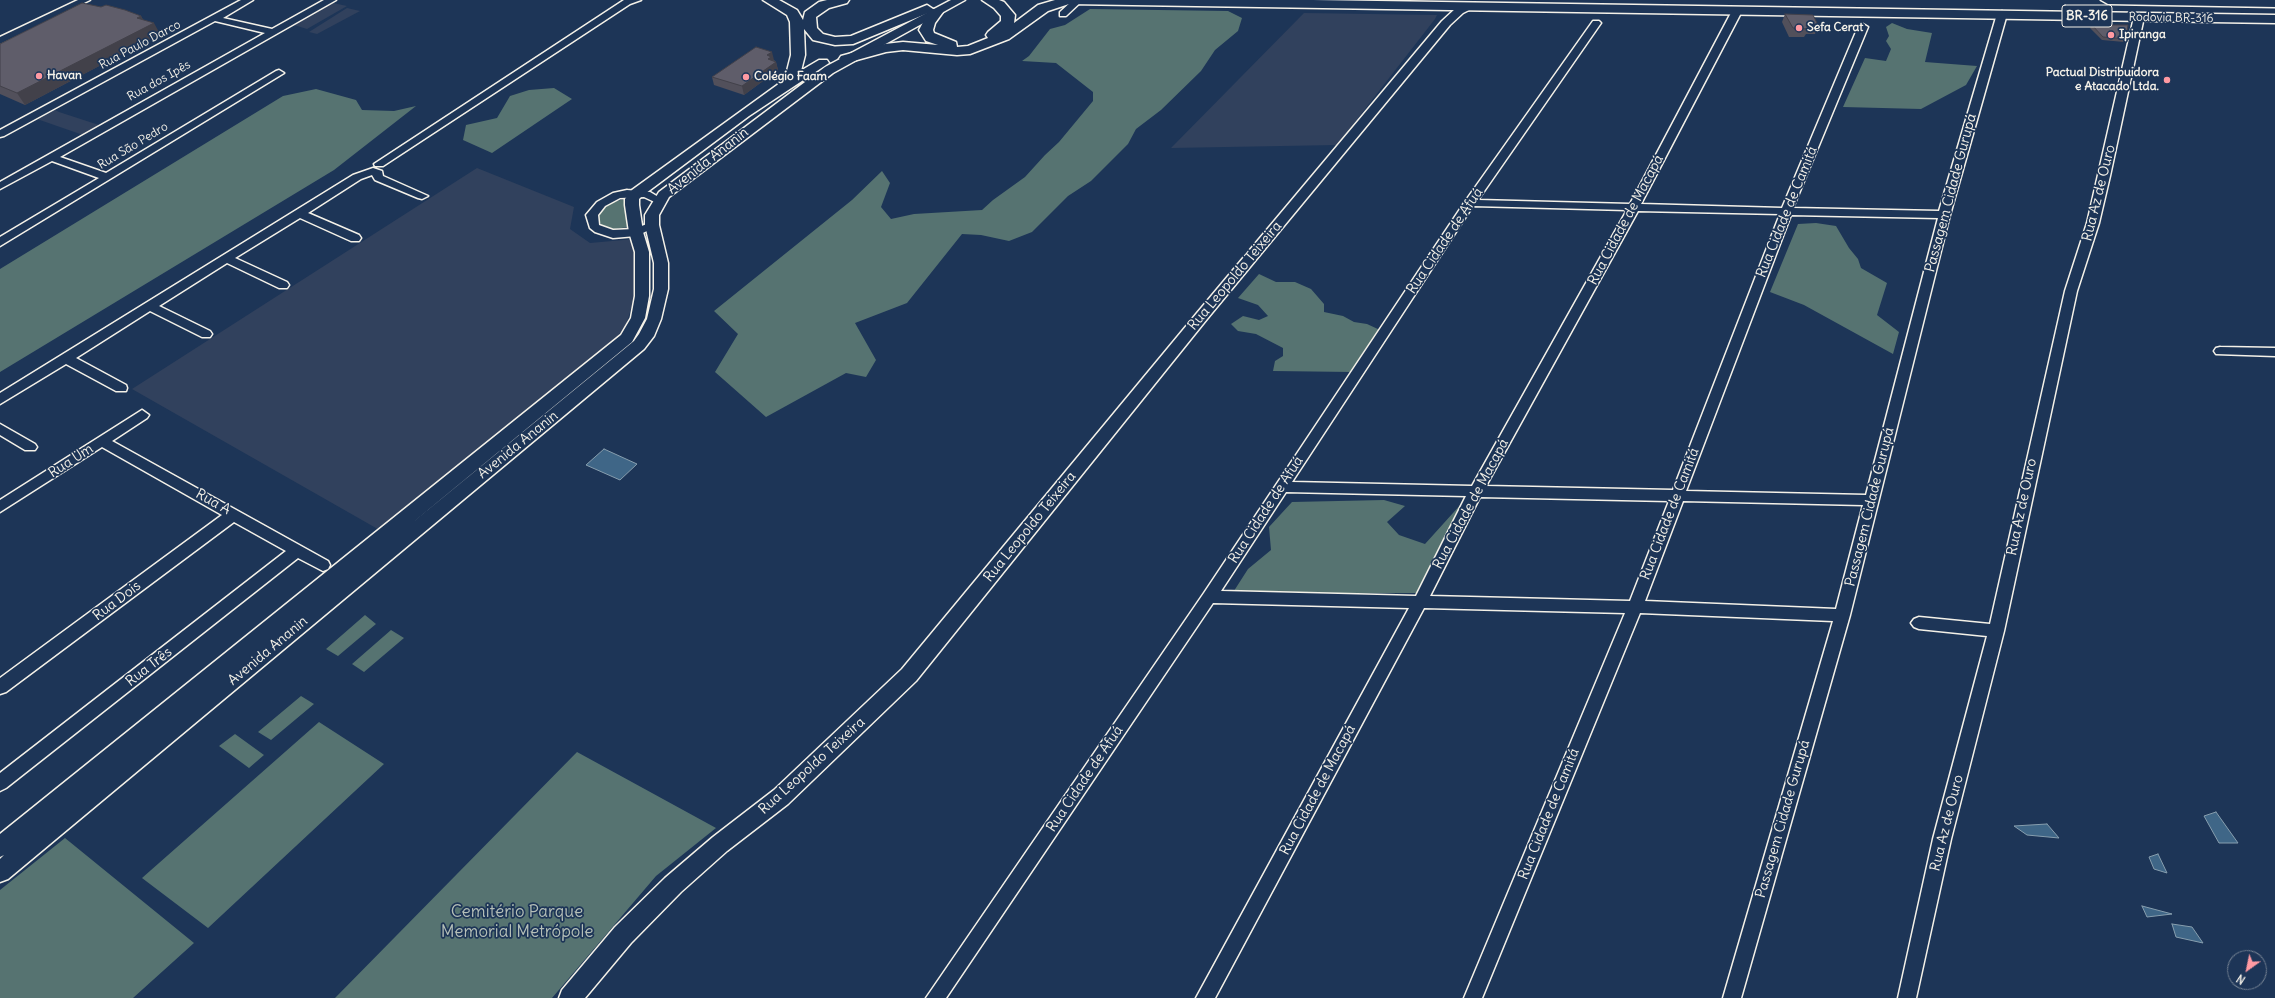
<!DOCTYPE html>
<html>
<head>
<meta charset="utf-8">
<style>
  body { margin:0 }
  #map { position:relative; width:2275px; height:998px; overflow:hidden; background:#1d3557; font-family:Delius,sans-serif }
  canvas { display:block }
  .north { position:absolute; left:2227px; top:950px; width:40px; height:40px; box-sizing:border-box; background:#1d3557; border:1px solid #738091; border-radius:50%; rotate:213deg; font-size:11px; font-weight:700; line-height:16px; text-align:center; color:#f4f1e8 }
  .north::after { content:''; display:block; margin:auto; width:14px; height:18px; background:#ff9aa2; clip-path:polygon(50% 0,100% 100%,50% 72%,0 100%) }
</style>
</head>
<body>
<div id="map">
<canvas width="2275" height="998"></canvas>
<div class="north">N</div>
</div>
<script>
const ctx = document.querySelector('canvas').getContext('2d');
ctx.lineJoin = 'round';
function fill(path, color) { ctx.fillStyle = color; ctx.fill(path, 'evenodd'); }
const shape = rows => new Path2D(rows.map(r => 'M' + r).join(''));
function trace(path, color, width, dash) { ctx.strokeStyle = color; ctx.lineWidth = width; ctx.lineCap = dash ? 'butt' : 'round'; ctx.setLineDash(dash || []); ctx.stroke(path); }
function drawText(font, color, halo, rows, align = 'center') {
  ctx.font = font + ' Delius,sans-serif'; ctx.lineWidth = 3.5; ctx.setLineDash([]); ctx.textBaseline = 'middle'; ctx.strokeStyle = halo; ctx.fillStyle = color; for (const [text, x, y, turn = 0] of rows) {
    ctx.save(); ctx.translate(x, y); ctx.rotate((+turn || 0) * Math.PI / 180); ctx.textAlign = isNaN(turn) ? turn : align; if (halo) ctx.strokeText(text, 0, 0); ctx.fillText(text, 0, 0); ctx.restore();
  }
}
fill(shape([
  [333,3,347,6,307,29,294,25],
  [347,8,360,11,317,34,309,32],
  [1304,13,1437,15,1435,19,1337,145,1171,148],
  [55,110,59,112,99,125,83,135,37,119],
  [477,168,574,207,570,229,590,243,634,239,637,289,623,335,383,532,132,389]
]), '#31415d');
fill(shape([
  [1090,9,1228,11,1242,18,1238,31,1215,50,1201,71,1161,110,1136,129,1128,144,1091,181,1068,196,1032,232,1009,241,981,235,962,234,907,303,855,323,876,360,866,377,846,373,766,417,715,372,738,334,714,311,852,200,882,171,890,183,881,207,891,219,914,214,982,210,993,200,1025,177,1045,155,1059,142,1093,101,1093,92,1056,63,1022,61,1029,56,1050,29,1065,25],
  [1892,23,1907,29,1932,33,1925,62,1977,66,1966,85,1921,109,1843,107,1865,58,1886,61,1891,49,1886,41,1889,36,1886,27],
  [554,88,572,99,492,153,463,140,466,125,497,118,510,96,529,90],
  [316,89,356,100,362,110,394,111,416,106,334,170,0,372,0,269,283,96],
  [624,199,629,227,614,229,601,225,597,218,600,211,610,203],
  [1816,223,1836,226,1849,248,1858,259,1861,268,1887,283,1877,315,1899,332,1893,354,1804,305,1770,292,1798,224],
  [1259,274,1276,282,1295,282,1311,289,1324,304,1324,312,1343,316,1354,322,1367,324,1380,330,1352,372,1273,371,1275,361,1283,356,1283,348,1256,334,1238,331,1231,324,1243,316,1259,320,1268,316,1258,305,1238,298],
  [1384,500,1405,506,1387,522,1399,535,1425,544,1462,503,1418,593,1232,594,1248,569,1271,550,1269,527,1292,502],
  [365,615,376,624,338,656,326,649],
  [391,630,404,638,364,672,352,664],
  [301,696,314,704,271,740,258,732],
  [319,722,384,764,208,928,142,878],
  [235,734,264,755,249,768,219,746],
  [577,752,716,828,656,876,552,998,335,998],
  [65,838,194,943,133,998,0,998,0,890]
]), '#567371');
const water = shape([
  [604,449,637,464,620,480,586,465,604,449],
  [2216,812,2238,843,2219,843,2204,816,2216,812],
  [2047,824,2059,838,2027,835,2014,826,2047,824],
  [2158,854,2167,873,2154,869,2149,857,2158,854],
  [2142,906,2172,914,2147,917,2142,906],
  [2172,924,2192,927,2203,943,2176,937,2172,924]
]);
fill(water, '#3f6687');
trace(water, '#879eae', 1);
const minor = shape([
  [78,0,90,0,0,44,0,37,78,0],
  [241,0,253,0,223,18,272,29,324,0,336,0,60,157,106,173,276,71,279,70,284,73,0,246,0,237,99,178,52,161,0,189,0,182,265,33,215,21,4,136,0,137,0,130,241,0],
  [624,0,641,0,630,4,383,166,375,166,374,164,624,0],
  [1073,0,1083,0,1066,16,1060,16,1060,12,1073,0],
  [1737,8,1742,11,1641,204,1782,208,1858,27,1863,24,1868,27,1793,208,1939,211,1997,14,2002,11,2007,14,1950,215,1850,615,1741,998,1723,998,1833,621,1640,613,1482,998,1464,998,1625,613,1424,608,1215,998,1196,998,1409,608,1213,603,946,998,926,998,1204,593,1464,203,1593,21,1599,21,1601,23,1478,200,1630,204,1732,11,1737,8],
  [1473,206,1627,210,1472,486,1292,482,1473,206],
  [1638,211,1780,214,1673,490,1486,486,1638,211],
  [1791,215,1938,218,1866,495,1686,491,1791,215],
  [1286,492,1466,496,1416,596,1221,591,1286,492],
  [1480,497,1669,501,1630,601,1430,596,1480,497],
  [1683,501,1863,505,1836,609,1645,601,1683,501],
  [2139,14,2144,17,2110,176,2099,223,2077,291,2004,631,1951,839,1916,998,1898,998,1933,839,1987,636,1919,629,1914,627,1911,623,1914,619,1919,617,1990,624,2065,291,2087,223,2134,17,2139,14],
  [373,168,382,171,383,176,428,196,422,199,418,198,375,180,372,175,361,179,308,213,359,235,361,238,359,241,351,241,300,218,235,258,287,282,289,285,287,288,279,288,227,263,159,306,210,331,212,334,210,337,202,337,150,311,76,358,126,385,127,388,126,391,116,391,66,364,0,404,0,393,353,175,373,168],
  [627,190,650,192,665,201,659,204,644,197,620,198,605,206,598,215,599,225,613,230,634,229,652,222,656,223,658,225,656,227,636,236,613,238,595,232,590,228,586,215,597,202,613,193,627,190],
  [2220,347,2275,348,2275,356,2216,354,2214,351,2216,348,2220,347],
  [142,410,149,415,147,418,112,441,328,561,330,565,328,569,323,571,298,558,6,788,0,791,0,773,286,551,234,522,6,692,0,694,0,678,222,515,102,447,0,512,0,500,142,410],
  [0,424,35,444,37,447,35,450,25,450,0,435,0,424]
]);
const major = shape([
  [951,0,965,0,833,73,669,197,659,215,659,225,668,263,668,289,661,319,654,336,644,349,8,879,0,882,0,859,4,855,0,857,0,834,621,335,631,318,635,296,635,252,629,232,625,205,625,199,632,190,780,83,819,60,827,60,829,63,749,116,642,196,639,199,639,205,643,232,649,252,649,296,645,318,632,342,401,532,634,341,639,334,647,319,654,289,654,263,645,225,645,215,659,192,825,67,951,0],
  [1469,3,1475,6,1473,8,1463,13,1450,25,1207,319,916,681,788,804,727,851,681,892,631,943,585,998,559,998,562,990,615,927,665,878,713,837,774,790,902,669,1197,313,1442,21,1455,9,1469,3]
]);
const highway = shape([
  [763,0,779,0,797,10,803,20,805,12,819,2,827,0,849,0,847,3,829,8,816,17,817,28,823,34,835,37,851,36,927,5,933,9,941,9,943,12,935,23,933,30,934,33,956,42,957,47,968,46,988,38,986,35,988,32,1001,21,1001,16,994,8,982,0,999,0,1004,2,1015,15,1014,23,1038,5,1055,0,1313,0,2275,15,2275,23,1069,4,1048,11,1009,39,970,54,957,55,903,50,886,52,846,63,839,59,841,56,885,44,903,42,938,45,926,41,919,30,928,13,853,44,835,45,813,40,804,29,805,55,801,71,789,89,784,90,777,86,787,71,791,55,790,22,787,15,763,0],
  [2101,0,2275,0,2275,7,2108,4,2101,0]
]);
trace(minor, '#f4f1e8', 3);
trace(major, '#f4f1e8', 3);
trace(highway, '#f4f1e8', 3);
fill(minor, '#1d3557');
fill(major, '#1d3557');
fill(highway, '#1d3557');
fill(shape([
  [101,7,141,16,143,20,160,34,25,105,0,94,0,44],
  [1785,14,1818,25,1815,34,1806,34,1804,37,1789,37,1782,22],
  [2092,25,2126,39,2124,42,2102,40,2090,28],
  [774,60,776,62,778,70,744,95,714,85,712,77]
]), '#52505b');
fill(shape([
  [141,16,147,26,154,23,160,34,25,105,17,93],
  [772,52,774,60,772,61,776,62,778,70,744,95,742,86,767,55]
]), '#42414a');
const building = shape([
  [82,3,101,7,106,5,125,10,141,16,137,18,154,23,17,93,0,86,0,44,82,3],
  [1785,14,1813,15,1818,25,1806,25,1808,29,1793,28,1785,14],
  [2092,25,2128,25,2126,39,2103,37,2092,25],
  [756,47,772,52,767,55,771,57,768,59,776,62,742,86,712,77,756,47]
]);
fill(building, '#5f5d6a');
trace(building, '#42414a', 1);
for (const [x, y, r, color] of [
  [1799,28,4,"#ff9aa2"],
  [2111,35,4,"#ff9aa2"],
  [39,76,4,"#ff9aa2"],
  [746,77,4,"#ff9aa2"],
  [2167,80,4,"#ff9aa2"]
]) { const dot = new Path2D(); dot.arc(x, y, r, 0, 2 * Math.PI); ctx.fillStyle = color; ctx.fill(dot); trace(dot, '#1d3557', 1.5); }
drawText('12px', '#f4f1e8', '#1d3557', [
  ["Rodovia BR-316",2171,18,1],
  ["Rua Paulo Darco",140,45,-28],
  ["Rua dos Ipês",159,81,-29],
  ["Rua São Pedro",133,146,-31]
]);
drawText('bold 12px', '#f4f1e8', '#1d3557', [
  ["Sefa Cerat",1807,28],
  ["Ipiranga",2119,35],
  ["Pactual Distribuidora",2159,73,"right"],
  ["e Atacado Ltda.",2159,87,"right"],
  ["Havan",47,76],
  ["Colégio Faam",754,77]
], 'left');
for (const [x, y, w] of [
  [2087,16,50]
]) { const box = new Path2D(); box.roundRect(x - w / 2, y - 11, w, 22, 3); ctx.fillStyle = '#1d3557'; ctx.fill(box); trace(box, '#f4f1e8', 1); }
drawText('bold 13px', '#f4f1e8', null, [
  ["BR-316",2087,16]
]);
drawText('14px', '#f4f1e8', '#1d3557', [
  ["Avenida Ananin",708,161,-38],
  ["Passagem Cidade Gurupá",1951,193,-75],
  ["Rua Az de Ouro",2099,193,-76],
  ["Rua Cidade de Camitá",1787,212,-68],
  ["Rua Cidade de Macapá",1626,220,-62],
  ["Rua Cidade de Afuá",1445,241,-56],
  ["Rua Leopoldo Teixeira",1235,276,-50],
  ["Avenida Ananin",518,445,-39],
  ["Rua Um",71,461,-33],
  ["Rua A",213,502,29],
  ["Rua Cidade de Macapá",1471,504,-62],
  ["Passagem Cidade Gurupá",1870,507,-76],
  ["Rua Az de Ouro",2022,507,-78],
  ["Rua Cidade de Afuá",1266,510,-57],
  ["Rua Cidade de Camitá",1670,514,-69],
  ["Rua Leopoldo Teixeira",1030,527,-51],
  ["Rua Dois",117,601,-37],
  ["Avenida Ananin",268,651,-40],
  ["Rua Três",149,667,-38],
  ["Rua Leopoldo Teixeira",812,766,-42],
  ["Rua Cidade de Afuá",1085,779,-56],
  ["Rua Cidade de Macapá",1318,790,-62],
  ["Rua Cidade de Camitá",1549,814,-68],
  ["Passagem Cidade Gurupá",1783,819,-74],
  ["Rua Az de Ouro",1947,823,-76]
]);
drawText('17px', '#b5bfb8', '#1d3557', [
  ["Cemitério Parque",517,912],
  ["Memorial Metrópole",517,932]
]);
</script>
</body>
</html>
